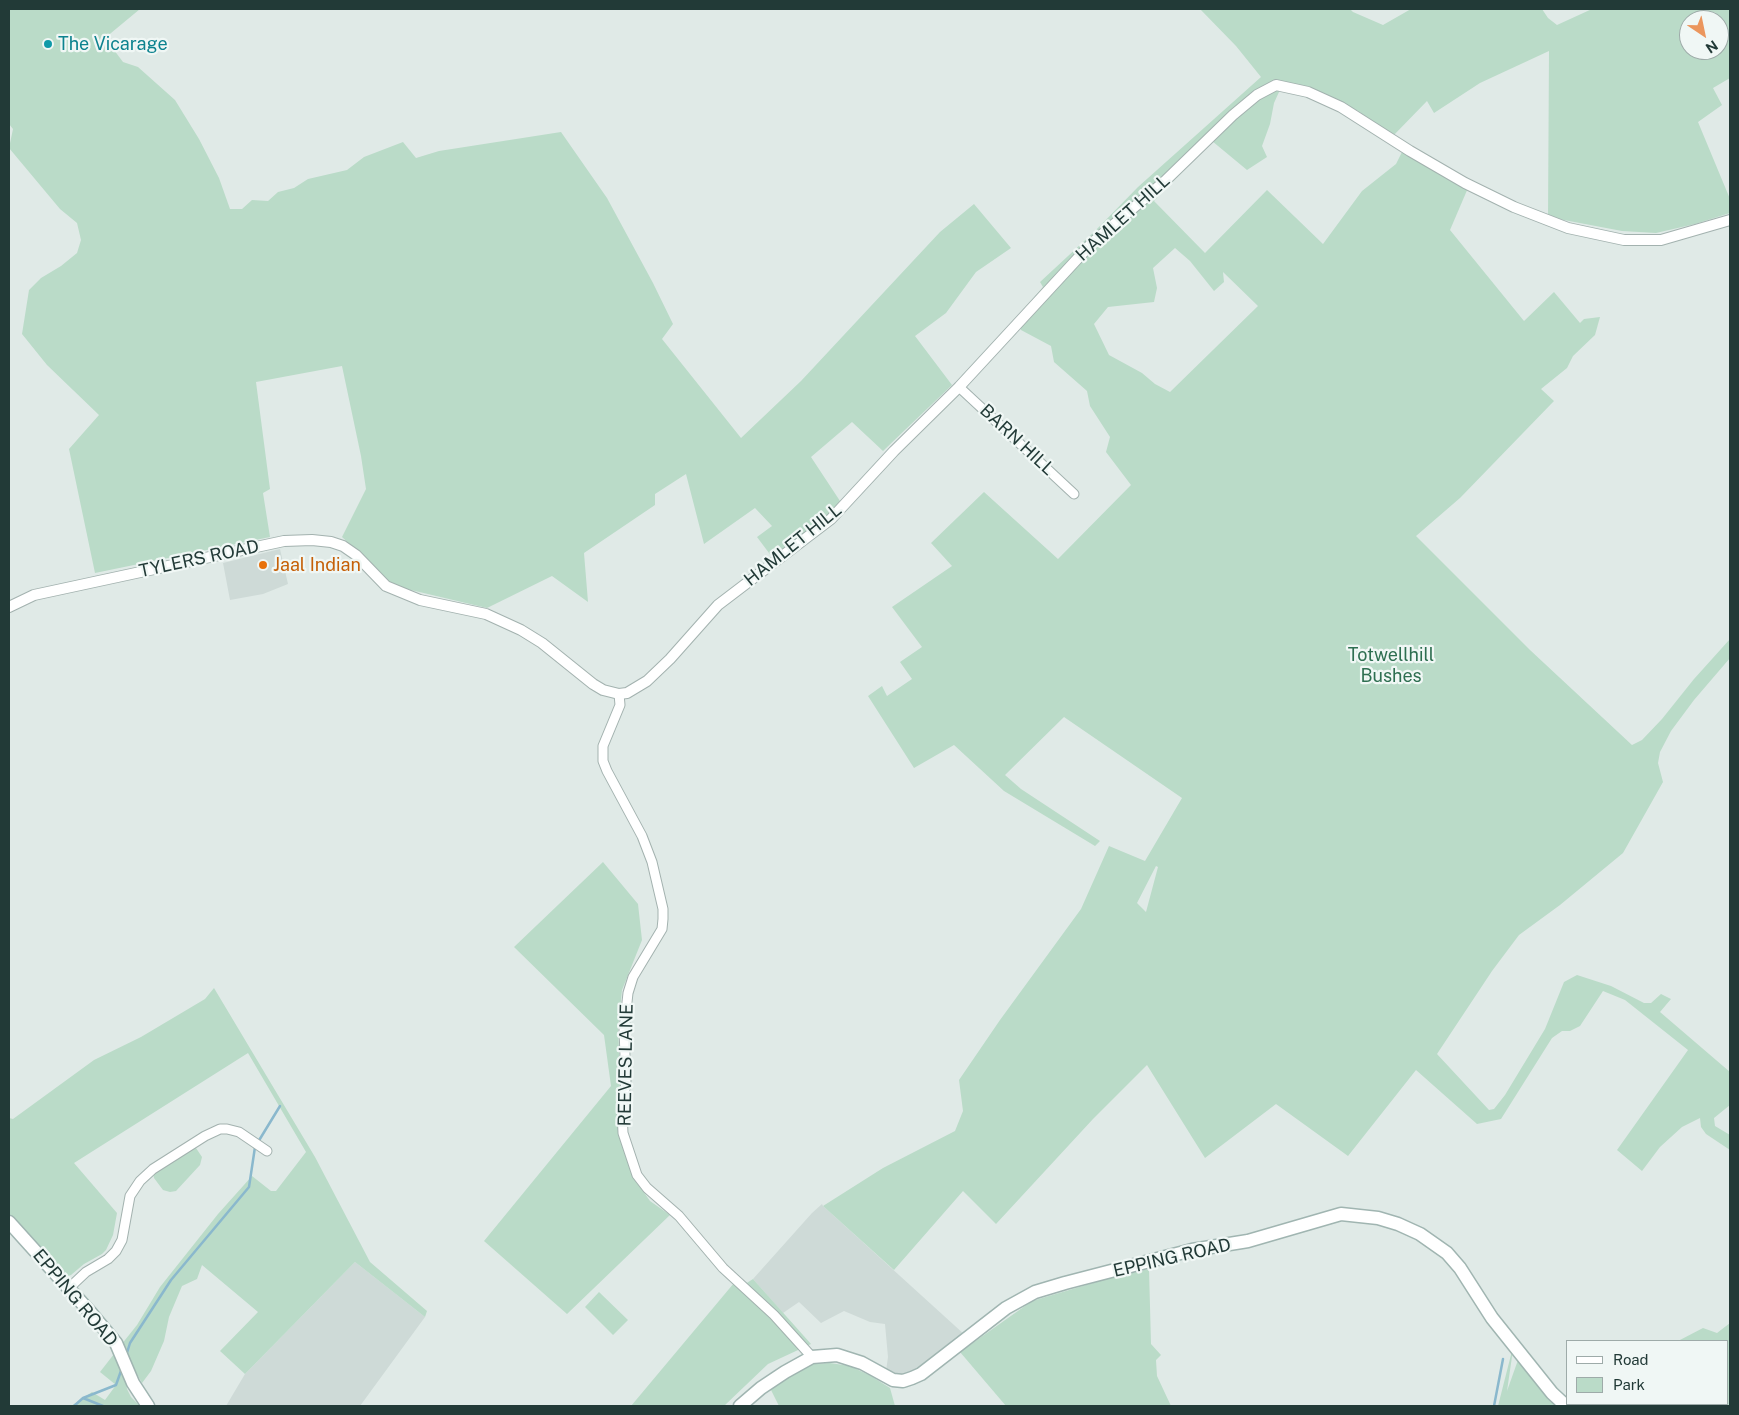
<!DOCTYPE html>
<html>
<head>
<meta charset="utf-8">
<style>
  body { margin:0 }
  #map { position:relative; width:1739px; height:1415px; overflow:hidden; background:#e0eae7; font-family:"Public Sans",sans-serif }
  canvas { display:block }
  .frame { position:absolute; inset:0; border:10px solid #223a37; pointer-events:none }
  .legend { position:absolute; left:1566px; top:1340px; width:162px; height:65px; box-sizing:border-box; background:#f0f7f5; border:1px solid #9eaba9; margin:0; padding:6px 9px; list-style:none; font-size:15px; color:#223a37 }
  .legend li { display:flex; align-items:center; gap:10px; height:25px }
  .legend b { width:25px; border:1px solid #9eaba9 }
  .north { position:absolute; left:1679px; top:10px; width:50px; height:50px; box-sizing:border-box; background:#f0f7f5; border:1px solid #9eaba9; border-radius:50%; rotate:146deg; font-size:14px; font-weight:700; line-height:20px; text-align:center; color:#223a37 }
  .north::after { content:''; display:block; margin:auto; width:18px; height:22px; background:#eb965d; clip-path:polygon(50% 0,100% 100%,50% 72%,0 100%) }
</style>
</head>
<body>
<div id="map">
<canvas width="1739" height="1415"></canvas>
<div class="frame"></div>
<ul class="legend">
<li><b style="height:6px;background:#fff"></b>Road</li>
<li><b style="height:14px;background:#badbc8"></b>Park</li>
</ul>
<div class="north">N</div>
</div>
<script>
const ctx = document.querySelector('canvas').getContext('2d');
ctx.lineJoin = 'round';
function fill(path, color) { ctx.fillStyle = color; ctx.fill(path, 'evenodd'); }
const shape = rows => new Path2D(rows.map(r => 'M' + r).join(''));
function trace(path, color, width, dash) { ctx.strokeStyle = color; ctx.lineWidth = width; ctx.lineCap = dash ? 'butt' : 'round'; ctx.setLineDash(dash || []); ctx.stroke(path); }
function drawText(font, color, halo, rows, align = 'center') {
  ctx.font = font + ' "Public Sans",sans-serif'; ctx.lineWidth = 4.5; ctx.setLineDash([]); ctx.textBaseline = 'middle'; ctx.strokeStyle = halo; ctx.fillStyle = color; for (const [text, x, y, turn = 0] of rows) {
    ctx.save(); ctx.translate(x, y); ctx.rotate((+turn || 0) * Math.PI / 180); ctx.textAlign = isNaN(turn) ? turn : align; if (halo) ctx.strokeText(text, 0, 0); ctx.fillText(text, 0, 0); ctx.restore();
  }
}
fill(shape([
  [280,549,288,584,263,594,230,600,223,563],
  [822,1204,823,1206,965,1335,918,1372,897,1377,886,1371,888,1357,885,1324,870,1322,844,1311,821,1323,799,1302,783,1313,753,1279,812,1213],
  [355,1262,425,1317,360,1406,226,1406,245,1374]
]), '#cedad7');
fill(shape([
  [9,9,140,9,105,38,123,62,138,67,175,100,199,139,219,178,230,209,242,209,252,200,268,201,278,192,294,188,308,179,347,170,364,157,403,142,416,158,439,151,561,132,607,198,653,283,673,324,662,339,741,438,801,381,940,232,974,204,1011,248,976,272,946,313,915,336,952,385,883,451,852,422,811,457,840,501,825,520,772,557,757,537,772,526,755,508,704,544,686,474,655,494,655,505,584,553,588,602,552,576,487,608,394,586,342,537,366,489,361,456,342,366,256,382,270,489,263,493,270,537,95,573,69,449,99,415,47,365,22,334,29,290,41,278,61,266,77,253,81,240,77,223,60,209,9,148,13,129,9,124],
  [1200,9,1350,9,1353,12,1383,25,1411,9,1542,9,1548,18,1557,25,1592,9,1730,9,1730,78,1713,88,1722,105,1698,122,1730,199,1730,213,1695,224,1656,233,1622,231,1548,217,1549,51,1480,83,1434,113,1427,101,1393,136,1358,111,1312,90,1279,82,1279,92,1274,103,1270,124,1262,146,1267,157,1247,170,1212,141,1154,201,1205,253,1267,190,1323,244,1362,191,1396,164,1402,152,1468,188,1450,230,1524,321,1554,292,1580,323,1584,319,1600,317,1595,335,1573,356,1567,368,1541,389,1554,401,1460,498,1416,536,1530,650,1632,745,1642,740,1662,719,1694,679,1730,639,1730,658,1694,700,1671,731,1660,752,1658,763,1663,782,1623,853,1560,905,1519,935,1492,971,1437,1054,1489,1110,1494,1109,1505,1095,1545,1029,1564,982,1577,975,1611,986,1644,1003,1651,1003,1661,994,1671,999,1660,1012,1730,1072,1730,1105,1714,1118,1715,1126,1730,1135,1730,1150,1706,1134,1701,1127,1700,1118,1682,1127,1660,1147,1642,1171,1617,1150,1688,1050,1625,1000,1603,991,1580,1026,1570,1031,1562,1031,1552,1038,1501,1119,1477,1124,1416,1070,1348,1156,1276,1104,1205,1158,1147,1065,1093,1119,996,1224,963,1191,894,1270,823,1206,883,1168,955,1131,963,1111,959,1080,1000,1020,1081,909,1109,846,1145,861,1182,798,1064,717,1005,775,1021,789,1100,841,1095,846,1004,791,954,745,914,768,868,696,882,686,887,696,912,679,900,662,922,647,892,607,952,566,931,543,984,492,1058,559,1131,485,1106,452,1110,437,1090,406,1087,391,1054,362,1051,346,1021,330,1018,316,1043,287,1040,282,1095,231,1138,187,1261,77,1236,46],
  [1689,20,1719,20,1719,50,1689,50],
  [1175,248,1190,261,1214,291,1224,282,1223,272,1258,306,1170,392,1155,384,1142,373,1109,355,1094,324,1108,307,1154,302,1157,288,1153,268],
  [1156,866,1158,867,1146,912,1137,903],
  [603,862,638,904,642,940,622,990,618,1029,621,1090,619,1116,623,1147,634,1178,650,1201,670,1215,567,1314,484,1241,611,1086,604,1035,514,947],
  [214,988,315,1157,370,1262,427,1311,425,1317,355,1262,245,1374,220,1351,258,1312,202,1265,197,1279,182,1286,169,1317,164,1341,151,1371,142,1383,121,1345,137,1325,160,1287,218,1214,252,1176,271,1191,276,1191,306,1152,248,1053,74,1163,117,1213,113,1235,106,1250,102,1254,84,1264,71,1275,65,1277,9,1215,9,1118,13,1119,94,1060,141,1037,205,999],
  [194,1147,196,1148,202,1157,200,1165,176,1191,170,1192,163,1190,154,1178,153,1173],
  [1149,1269,1151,1344,1161,1355,1156,1360,1157,1376,1171,1406,1006,1406,960,1352,1032,1301,1110,1278],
  [753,1279,811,1344,768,1364,724,1406,631,1406,734,1283,739,1288],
  [599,1292,628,1320,613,1335,585,1307],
  [1730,1323,1730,1406,1616,1406,1618,1404,1728,1404,1728,1341,1678,1341,1703,1328,1717,1333],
  [1514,1343,1507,1391,1518,1360,1568,1406,1498,1406],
  [114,1354,126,1380,127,1389,131,1397,140,1406,71,1406,92,1392,105,1400,116,1385,100,1372],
  [830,1363,850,1366,871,1376,890,1388,895,1406,779,1406,770,1388,795,1372,812,1364]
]), '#badbc8');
trace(shape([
  [126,1356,130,1343,171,1280,249,1187,255,1147,280,1106],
  [83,1398,116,1385,122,1368],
  [74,1406,83,1398,103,1406],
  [1494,1406,1503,1359]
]), '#8ab8cd', 2.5);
const minor = shape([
  [959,387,1074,494],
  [619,694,620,705,603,746,603,761,607,771,642,836,652,862,663,909,663,919,662,929,633,977,628,993,624,1030,626,1081,622,1112,623,1133,637,1175,647,1188,679,1216,723,1268,774,1315,812,1357],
  [69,1288,86,1272,108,1259,116,1251,122,1240,130,1196,140,1181,153,1169,205,1136,220,1129,227,1129,239,1132,267,1151]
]);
const tertiary = shape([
  [9,607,34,595,284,541,312,540,331,542,343,546,356,555,386,586,420,600,486,614,521,630,542,643,593,684,603,690,619,694,627,693,647,681,670,659,718,605,831,519,894,451,959,387,1092,243,1165,181,1233,115,1257,95,1276,85,1308,92,1341,107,1410,151,1465,183,1514,207,1568,228,1624,240,1661,240,1730,220]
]);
const secondary = shape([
  [9,1222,91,1313,116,1343,133,1383,148,1406],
  [740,1406,761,1388,785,1372,812,1357,837,1355,862,1363,893,1380,903,1381,912,1378,921,1374,1006,1308,1035,1292,1065,1283,1192,1250,1248,1241,1341,1214,1378,1218,1398,1224,1420,1234,1447,1253,1460,1268,1492,1318,1552,1393,1566,1406]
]);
trace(minor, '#a3b2af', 11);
trace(tertiary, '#a3b2af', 12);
trace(secondary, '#a0b5b1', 15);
trace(minor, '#fff', 9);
trace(tertiary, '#fff', 10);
trace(secondary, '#fff', 12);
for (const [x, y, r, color] of [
  [48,44,5,"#0f9aa8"],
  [263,565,5,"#e8710a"]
]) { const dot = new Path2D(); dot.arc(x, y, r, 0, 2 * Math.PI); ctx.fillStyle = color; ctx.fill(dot); trace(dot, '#f0f7f5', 2); }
drawText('18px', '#0d838f', '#f0f7f5', [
  ["The Vicarage",58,44]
], 'left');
drawText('18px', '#223a37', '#f0f7f5', [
  ["HAMLET HILL",1123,218,-42],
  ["BARN HILL",1017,440,43],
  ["HAMLET HILL",793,545,-39],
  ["TYLERS ROAD",199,559,-12],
  ["REEVES LANE",626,1065,-89],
  ["EPPING ROAD",1172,1258,-13],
  ["EPPING ROAD",75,1298,50]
]);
drawText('18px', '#c56008', '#f0f7f5', [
  ["Jaal Indian",273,565]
], 'left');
drawText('18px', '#2e6f51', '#f0f7f5', [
  ["Totwellhill",1391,655],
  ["Bushes",1391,676]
]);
</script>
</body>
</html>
